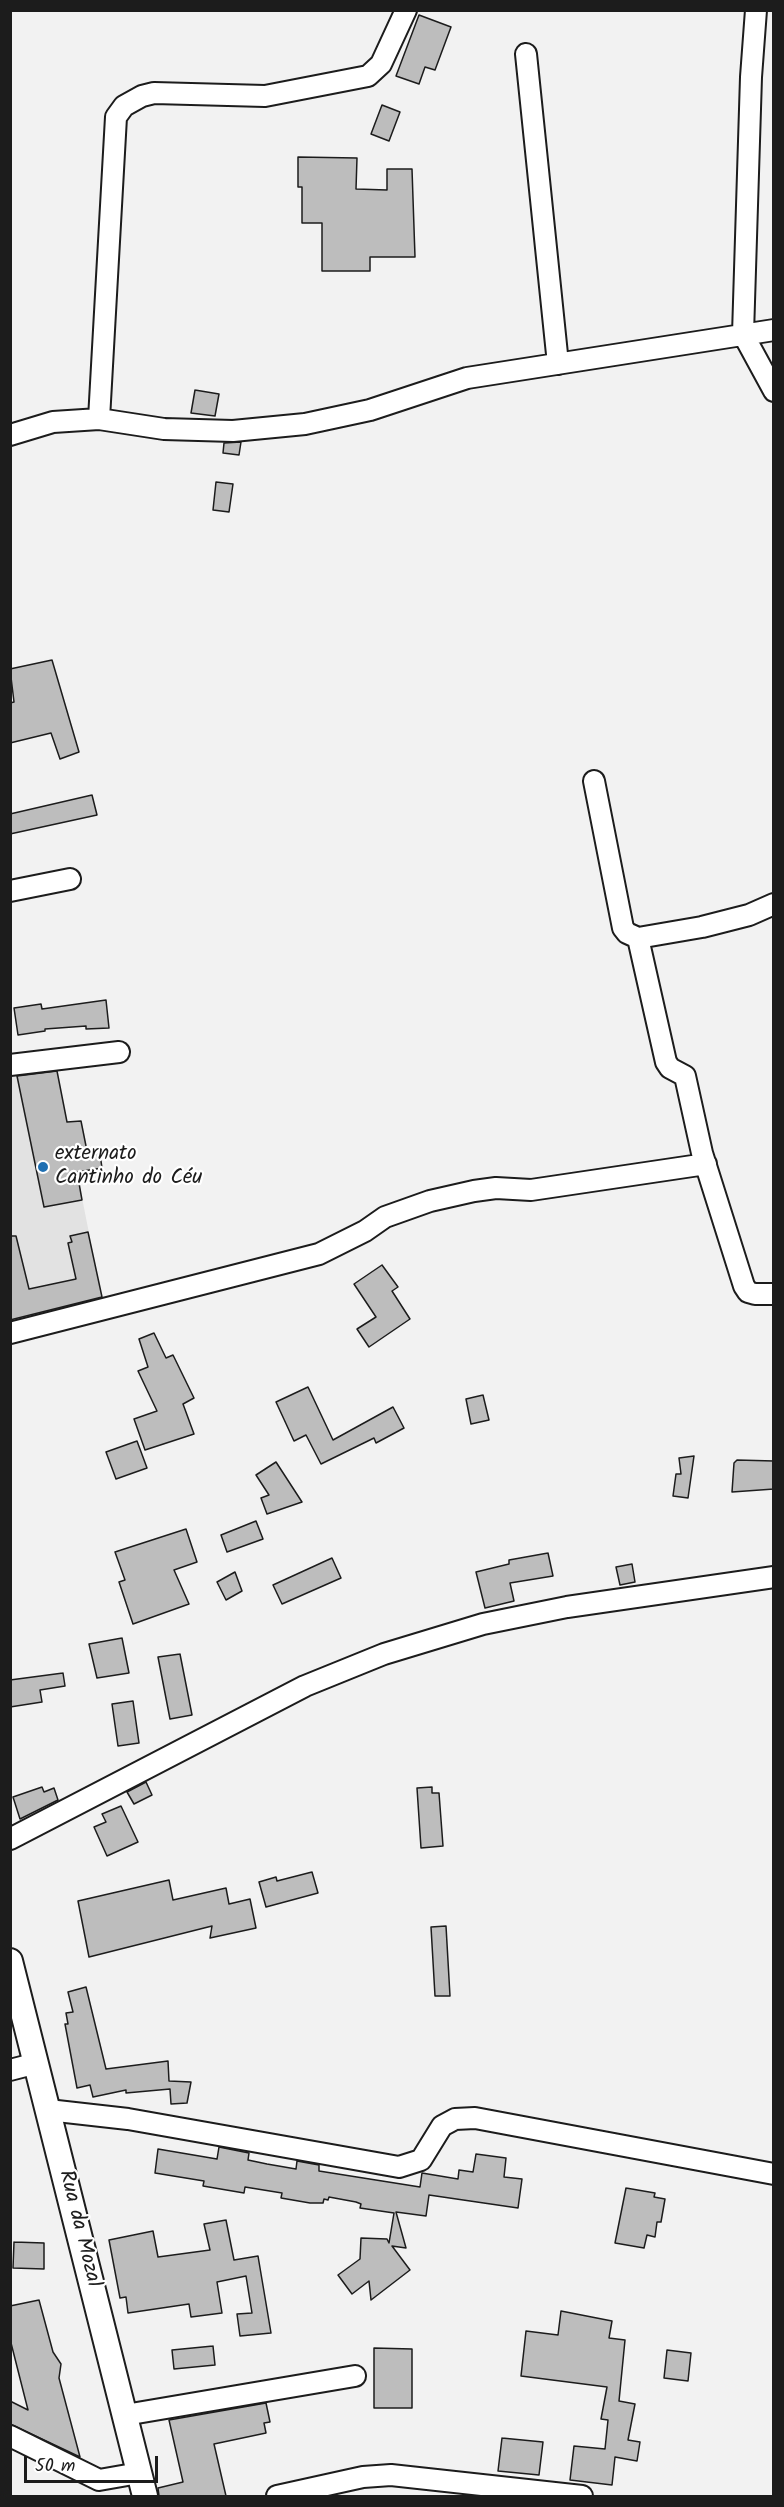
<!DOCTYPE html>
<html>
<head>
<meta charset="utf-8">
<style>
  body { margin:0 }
  #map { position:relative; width:784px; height:2507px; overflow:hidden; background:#f2f2f2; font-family:Kalam,sans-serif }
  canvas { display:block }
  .frame { position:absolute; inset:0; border:12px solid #1c1c1c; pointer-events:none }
  .scale { position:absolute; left:24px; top:2456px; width:134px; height:27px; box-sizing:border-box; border:3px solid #1c1c1c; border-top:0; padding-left:8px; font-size:18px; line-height:21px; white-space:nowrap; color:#1c1c1c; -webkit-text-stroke:4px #fff; paint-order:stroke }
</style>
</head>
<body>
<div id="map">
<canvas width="784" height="2507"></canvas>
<div class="frame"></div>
<div class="scale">50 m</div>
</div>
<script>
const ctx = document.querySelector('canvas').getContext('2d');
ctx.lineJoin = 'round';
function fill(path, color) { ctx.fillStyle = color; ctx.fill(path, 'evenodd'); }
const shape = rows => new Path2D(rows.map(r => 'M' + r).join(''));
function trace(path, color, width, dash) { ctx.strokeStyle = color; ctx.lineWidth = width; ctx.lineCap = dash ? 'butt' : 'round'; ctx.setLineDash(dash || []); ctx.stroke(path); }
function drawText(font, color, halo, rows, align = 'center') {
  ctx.font = font + ' Kalam,sans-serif'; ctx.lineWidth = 4.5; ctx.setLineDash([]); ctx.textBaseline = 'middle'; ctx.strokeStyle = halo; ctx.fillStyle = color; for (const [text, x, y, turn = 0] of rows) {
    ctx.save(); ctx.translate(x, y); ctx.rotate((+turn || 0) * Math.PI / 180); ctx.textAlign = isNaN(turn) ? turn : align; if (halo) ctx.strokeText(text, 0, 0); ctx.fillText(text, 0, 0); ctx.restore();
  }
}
fill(shape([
  [56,1066,102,1299,11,1323,11,1073]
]), '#e2e2e2');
const building = shape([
  [419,15,451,27,435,70,425,67,419,84,396,76,419,15],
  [382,105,400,112,389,141,371,134,382,105],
  [298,157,357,158,356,189,387,190,387,169,412,169,415,257,370,257,370,271,322,271,322,223,302,223,302,187,298,187,298,157],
  [195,390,219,394,215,416,191,413,195,390],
  [241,442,239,455,223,453,224,443,241,442],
  [216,482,233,484,229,512,213,510,216,482],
  [52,660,79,752,60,759,51,733,10,743,10,703,14,702,10,669,52,660],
  [92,795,97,815,10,834,10,814,92,795],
  [106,1000,109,1028,86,1029,86,1026,45,1029,45,1031,18,1035,14,1008,41,1004,42,1009,106,1000],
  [57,1071,67,1122,81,1121,88,1156,100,1154,102,1168,77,1172,82,1200,44,1207,17,1076,57,1071],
  [88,1232,102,1297,10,1320,10,1236,16,1236,29,1289,76,1279,68,1243,72,1242,70,1236,88,1232],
  [382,1265,398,1287,392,1291,410,1319,369,1347,357,1329,376,1317,354,1284,382,1265],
  [154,1333,166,1358,173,1355,194,1398,183,1404,194,1434,145,1450,134,1419,157,1411,138,1371,148,1367,139,1339,154,1333],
  [308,1387,333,1440,393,1407,404,1428,376,1443,374,1438,321,1464,306,1435,294,1441,276,1402,308,1387],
  [483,1395,489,1420,471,1424,466,1399,483,1395],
  [137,1441,147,1468,116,1479,106,1452,137,1441],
  [694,1456,688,1498,673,1496,676,1474,681,1474,679,1458,694,1456],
  [737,1460,774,1461,774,1489,732,1492,734,1463,737,1460],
  [276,1462,302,1502,267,1514,261,1498,269,1495,256,1475,276,1462],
  [256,1521,263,1539,227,1552,221,1535,256,1521],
  [186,1529,197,1562,174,1570,189,1604,133,1624,119,1582,125,1580,115,1552,186,1529],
  [548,1553,553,1576,510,1583,514,1601,485,1608,476,1572,509,1564,509,1560,548,1553],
  [332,1558,341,1578,282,1604,273,1585,332,1558],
  [632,1564,635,1582,620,1585,616,1567,632,1564],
  [235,1572,242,1591,226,1600,217,1582,235,1572],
  [122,1638,129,1673,97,1678,89,1644,122,1638],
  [180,1654,192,1715,170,1719,158,1657,180,1654],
  [63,1673,65,1686,40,1690,42,1702,10,1707,10,1680,63,1673],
  [133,1701,139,1743,118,1746,112,1704,133,1701],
  [146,1782,152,1795,134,1804,127,1792,146,1782],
  [42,1787,44,1792,54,1788,58,1800,20,1819,13,1797,42,1787],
  [432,1787,432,1793,439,1793,443,1846,421,1848,417,1788,432,1787],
  [121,1806,138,1842,107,1856,94,1827,106,1822,102,1814,121,1806],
  [312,1872,318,1893,266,1907,259,1882,276,1877,277,1881,312,1872],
  [169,1880,173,1900,226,1888,229,1904,250,1899,256,1928,210,1938,212,1926,89,1957,78,1901,169,1880],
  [446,1926,450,1996,435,1996,431,1927,446,1926],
  [86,1987,106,2069,168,2061,169,2081,191,2082,187,2103,171,2104,170,2089,126,2093,126,2090,93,2097,90,2085,77,2088,65,2024,68,2024,66,2013,73,2012,68,1992,86,1987],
  [219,2147,249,2153,248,2160,267,2164,296,2169,297,2161,319,2165,319,2171,420,2187,422,2173,458,2179,459,2170,473,2172,476,2154,506,2158,504,2177,522,2179,518,2208,429,2195,426,2216,396,2212,406,2248,392,2246,410,2270,371,2300,369,2281,352,2294,338,2275,360,2259,361,2238,387,2239,389,2243,394,2213,360,2208,361,2204,356,2202,329,2197,328,2200,324,2199,323,2203,310,2203,281,2198,282,2193,245,2187,244,2193,203,2186,204,2181,155,2173,158,2149,217,2159,219,2147],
  [626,2188,655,2193,654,2197,665,2199,661,2222,657,2222,655,2237,647,2235,644,2248,615,2243,626,2188],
  [226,2220,234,2260,258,2256,271,2333,240,2336,237,2314,252,2313,246,2276,217,2282,222,2313,191,2317,189,2304,128,2313,126,2297,120,2298,109,2240,153,2231,158,2257,210,2250,204,2224,226,2220],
  [14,2242,44,2243,44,2269,13,2268,14,2242],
  [39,2300,53,2352,61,2364,59,2378,80,2457,10,2424,10,2401,28,2410,10,2339,10,2306,39,2300],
  [561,2311,612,2321,609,2338,625,2340,619,2401,635,2404,628,2440,640,2442,637,2461,615,2457,612,2485,570,2480,574,2446,605,2449,608,2420,601,2419,607,2387,521,2376,526,2331,558,2335,561,2311],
  [213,2346,215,2365,174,2369,172,2350,213,2346],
  [374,2348,412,2349,412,2408,374,2408,374,2348],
  [667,2350,691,2353,688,2381,664,2378,667,2350],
  [266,2403,270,2422,264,2423,266,2433,214,2444,226,2496,159,2496,158,2488,183,2482,169,2420,266,2403],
  [502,2438,543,2442,539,2475,498,2471,502,2438]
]);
fill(building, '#bdbdbd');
trace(building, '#1c1c1c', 1.5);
const minor = shape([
  [756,10,751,77,743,334,774,391],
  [526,54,558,364],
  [99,419,116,117,124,106,142,96,154,93,265,96,368,76,381,64,406,10],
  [10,435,53,422,99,419,164,429,233,431,305,424,370,410,467,378,774,330],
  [594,781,623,928,627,933,638,938,702,927,749,915,774,904],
  [10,891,70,879],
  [638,938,666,1062,670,1068,685,1076,702,1153,744,1286,748,1292,755,1294,774,1294],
  [10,1065,119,1052],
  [10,1333,319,1254,365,1231,385,1217,430,1201,474,1191,496,1188,531,1190,706,1164],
  [10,1839,305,1686,384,1654,483,1624,567,1607,774,1577],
  [10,2070,37,2063],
  [48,2110,128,2119,399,2167,421,2160,442,2126,455,2119,475,2118,774,2174],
  [125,2415,355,2376],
  [10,2436,99,2480,139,2473],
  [277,2496,363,2477,391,2475,582,2496]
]);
const major = shape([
  [10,1961,145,2496]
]);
trace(minor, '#1c1c1c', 24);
trace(major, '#1c1c1c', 28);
trace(minor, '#fff', 20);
trace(major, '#fff', 24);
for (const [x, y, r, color] of [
  [43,1167,6,"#1f6fb2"]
]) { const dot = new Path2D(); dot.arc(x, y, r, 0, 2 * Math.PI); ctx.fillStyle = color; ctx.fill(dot); trace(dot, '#fff', 2); }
drawText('21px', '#1c1c1c', '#fff', [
  ["externato",55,1155],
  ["Cantinho do Céu",55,1179]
], 'left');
drawText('21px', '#1c1c1c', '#fff', [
  ["Rua da Mozal",78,2229,76]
]);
</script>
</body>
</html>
